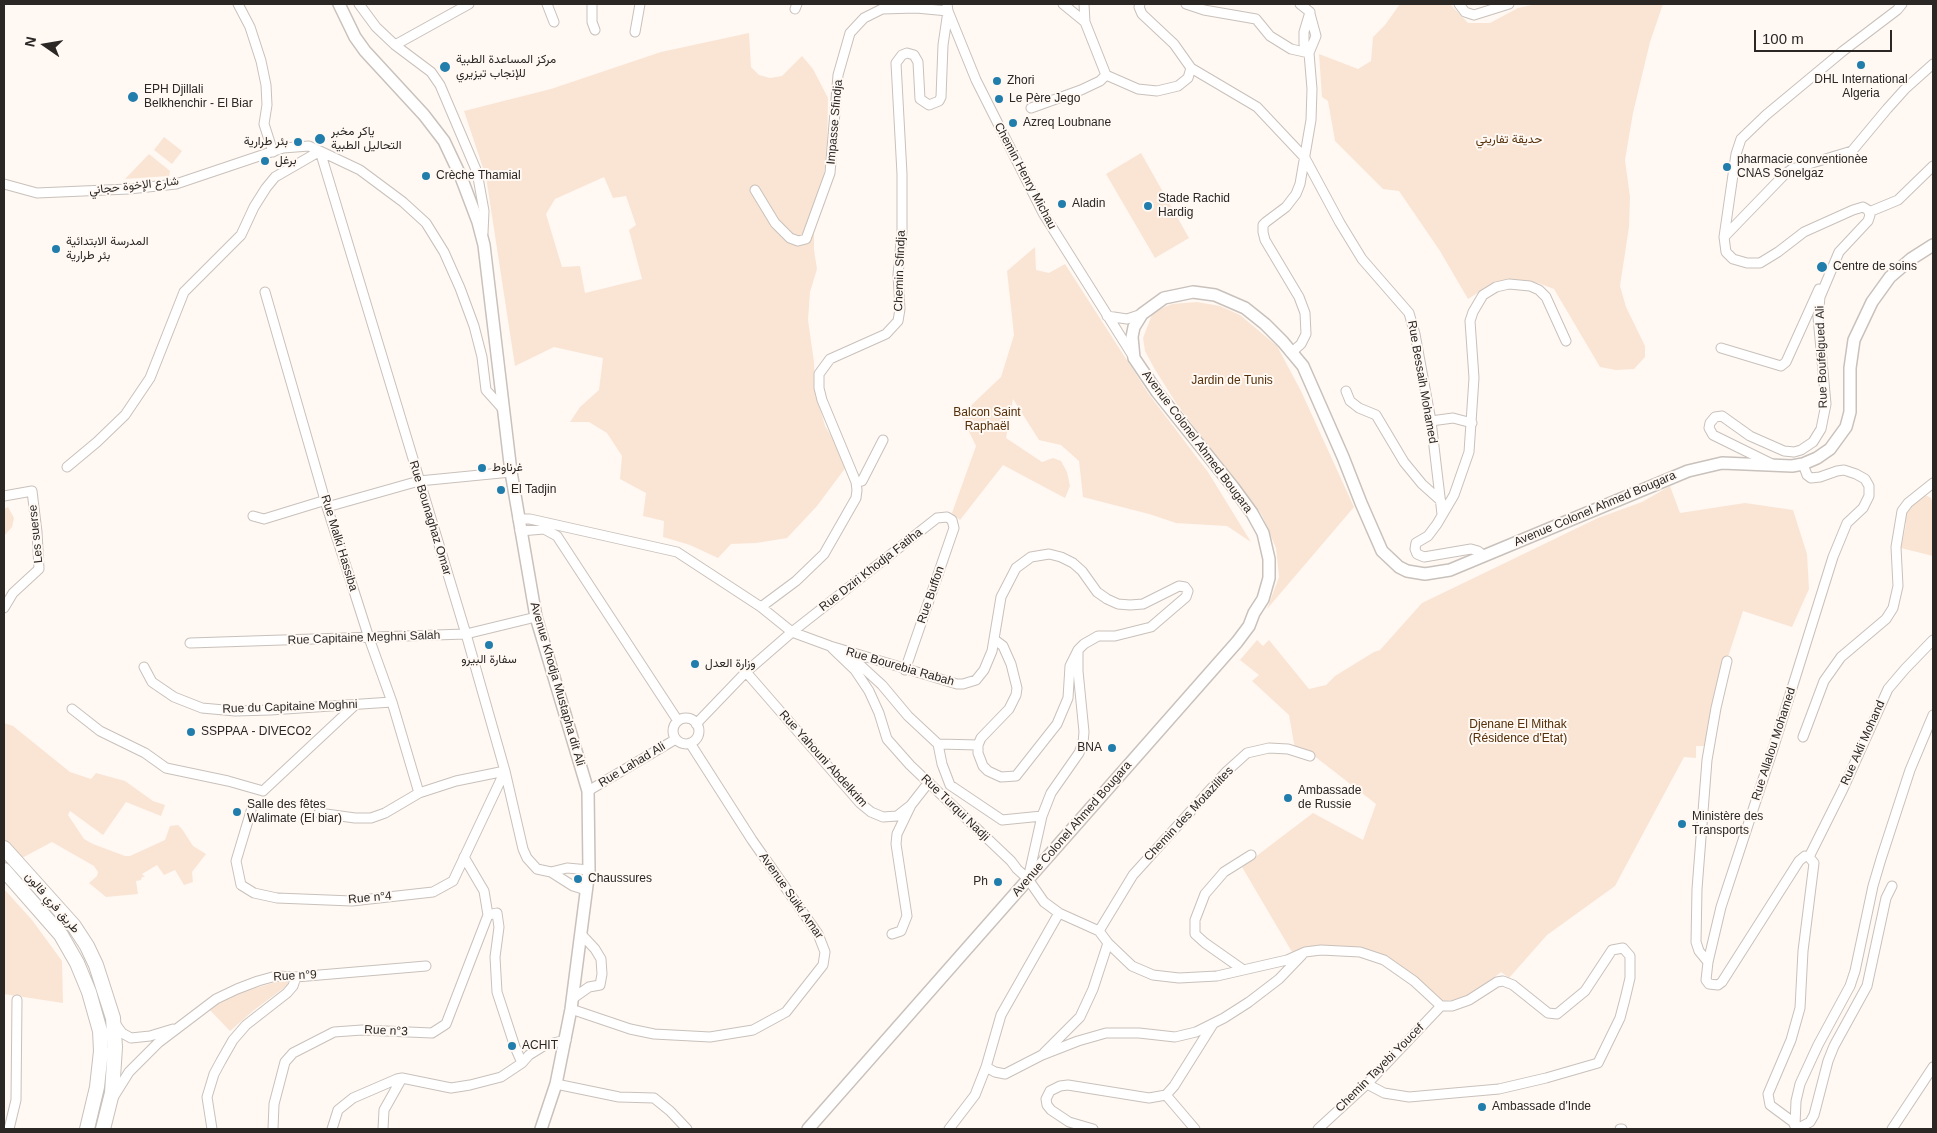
<!DOCTYPE html>
<html>
<head>
<meta charset="utf-8">
<style>
  body { margin:0 }
  #map { position:relative; width:1937px; height:1133px; overflow:hidden; background:#fff8f3; font-family:Arial,sans-serif }
  canvas { display:block }
  .frame { position:absolute; inset:0; border:5px solid #2a2724; pointer-events:none }
  .north { position:absolute; left:20px; top:20px; width:50px; height:50px; -webkit-text-stroke:4px #fff8f3; paint-order:stroke; rotate:283deg; font-size:14px; font-weight:700; line-height:20px; text-align:center; color:#2a2724 }
  .north::after { content:''; display:block; margin:auto; width:18px; height:22px; background:#2a2724; clip-path:polygon(50% 0,100% 100%,50% 72%,0 100%) }
  .scale { position:absolute; left:1754px; top:30px; width:138px; height:22px; box-sizing:border-box; border:2px solid #2a2724; border-top:0; padding-left:6px; font-size:15px; line-height:18px; white-space:nowrap; color:#2a2724; -webkit-text-stroke:4px #fff8f3; paint-order:stroke }
</style>
</head>
<body>
<div id="map">
<canvas width="1937" height="1133"></canvas>
<div class="frame"></div>
<div class="north">N</div>
<div class="scale">100 m</div>
</div>
<script>
const ctx = document.querySelector('canvas').getContext('2d');
ctx.lineJoin = 'round';
function fill(path, color) { ctx.fillStyle = color; ctx.fill(path, 'evenodd'); }
const shape = rows => new Path2D(rows.map(r => 'M' + r).join(''));
function trace(path, color, width, dash) { ctx.strokeStyle = color; ctx.lineWidth = width; ctx.lineCap = dash ? 'butt' : 'round'; ctx.setLineDash(dash || []); ctx.stroke(path); }
function drawText(font, color, halo, rows, align = 'center') {
  ctx.font = font + ' Arial,Vazirmatn,sans-serif'; ctx.lineWidth = 4; ctx.setLineDash([]); ctx.textBaseline = 'middle'; ctx.strokeStyle = halo; ctx.fillStyle = color; for (const [text, x, y, turn = 0] of rows) {
    ctx.save(); ctx.translate(x, y); ctx.rotate((+turn || 0) * Math.PI / 180); ctx.textAlign = isNaN(turn) ? turn : align; if (halo) ctx.strokeText(text, 0, 0); ctx.fillText(text, 0, 0); ctx.restore();
  }
}
fill(shape([
  [1400,4,1450,4,1468,23,1490,23,1518,8,1537,4,1663,4,1650,42,1633,113,1625,160,1630,197,1629,227,1620,286,1626,307,1645,346,1645,357,1634,369,1616,370,1600,367,1554,289,1538,283,1512,279,1495,282,1468,299,1440,251,1399,191,1383,189,1335,141,1328,101,1322,97,1319,54,1358,69,1371,61,1373,37,1385,25],
  [749,33,751,67,759,75,770,78,782,76,802,56,813,69,828,98,827,157,814,227,814,250,817,269,810,292,808,320,814,362,815,389,825,426,840,450,846,467,817,506,787,538,756,543,731,544,718,558,690,545,663,537,664,521,643,516,646,493,620,479,622,456,607,433,589,422,570,422,580,407,599,390,603,358,554,347,515,366,486,177,464,111,551,89,661,52],
  [604,177,613,198,626,196,636,225,629,230,642,279,585,293,580,266,562,267,546,214,555,199],
  [164,137,182,151,172,164,154,150],
  [1141,153,1189,238,1155,258,1106,174],
  [149,154,170,171,169,176,125,179],
  [1035,247,1036,270,1049,273,1065,264,1148,393,1208,472,1251,542,1227,526,1176,523,1149,514,1083,497,1079,461,1061,445,1039,440,1013,399,1006,438,1042,462,1053,458,1061,461,1067,472,1070,486,1065,498,1003,465,960,520,952,513,976,446,961,415,1001,377,1014,335,1007,271],
  [1197,302,1220,306,1240,315,1277,346,1301,391,1354,507,1267,609,1279,577,1276,548,1262,515,1178,406,1154,368,1145,351,1143,338,1153,312,1172,304],
  [1670,486,1680,513,1745,503,1793,510,1807,554,1809,589,1792,627,1743,611,1728,657,1708,746,1696,746,1696,758,1684,757,1615,886,1547,935,1509,978,1501,972,1477,991,1460,999,1444,1001,1433,997,1379,955,1366,949,1311,946,1292,952,1242,867,1313,813,1363,840,1376,804,1313,755,1295,749,1289,715,1252,681,1259,675,1240,660,1257,640,1263,646,1269,640,1309,689,1326,685,1335,676,1374,652,1380,650,1422,603,1598,518,1642,502],
  [1925,495,1931,498,1933,505,1933,556,1901,548,1906,524,1902,521,1905,512,1910,505],
  [8,507,14,518,12,527,4,536,4,509],
  [4,723,13,726,70,772,91,779,96,773,125,781,153,801,165,805,161,816,126,802,103,835,70,811,68,815,84,839,93,844,125,856,130,856,165,840,170,826,178,825,182,829,193,846,206,854,192,872,193,882,184,885,175,870,164,875,157,865,142,874,145,877,142,877,141,880,136,881,138,894,106,897,89,883,97,876,98,872,94,866,52,842,20,859,4,842],
  [4,889,32,920,62,961,63,1003,4,994],
  [286,979,289,982,288,985,254,1010,230,1031,206,1006,232,995]
]), '#fae5d4');
const minor = shape([
  [238,4,250,27,261,61,266,85,267,105,264,124,273,152],
  [359,4,376,27,395,45,431,72,440,85,477,172,484,211,483,233],
  [547,4,554,22],
  [592,4,592,22,595,30],
  [1063,4,1085,22,1106,75,1138,89,1157,91,1178,86,1188,78,1191,68,1174,44,1142,14,1139,7,1140,4],
  [1084,4,1085,22],
  [1186,4,1204,10,1256,19,1270,36,1291,49,1309,53],
  [1300,4,1310,12],
  [1459,4,1465,12,1474,15,1509,4],
  [795,9,797,4],
  [635,32,640,4],
  [395,45,469,4],
  [1309,53,1316,36,1310,14],
  [1191,68,1257,107,1305,158,1340,223,1362,259,1409,313,1415,334,1431,421,1442,514],
  [1031,108,1081,90,1100,81,1106,75],
  [4,184,37,193,129,189,176,184,283,148,309,146,320,151,466,634,505,771,523,849,527,858,537,869,551,872,573,886,586,890],
  [755,190,775,223,790,238,798,241,806,239,830,173,838,75,850,33,864,18,882,9,916,8,948,11,976,80,1043,213,1133,356],
  [1869,212,1898,200,1933,166],
  [1724,237,1784,175,1792,169,1852,151,1887,109,1905,89,1933,64],
  [265,292,327,507,369,638,392,702,419,793],
  [1107,316,1127,319,1142,314],
  [1721,348,1781,366,1786,362,1819,289],
  [1291,353,1301,344,1306,334,1305,313,1299,297,1265,240,1263,232,1263,225,1266,222,1286,207,1296,194,1300,184,1311,120,1312,89,1309,53,1304,44,1304,32,1310,12],
  [1346,391,1350,401,1359,408,1376,415,1404,462,1422,484,1441,501],
  [1431,421,1453,418,1472,423],
  [1772,464,1713,435,1709,428,1710,423,1715,417,1722,416,1750,436,1784,451,1794,452,1801,450,1813,442,1821,429,1826,404,1818,317,1820,297,1839,252,1868,221,1870,215,1868,210,1863,207,1853,210,1804,232,1778,252,1760,263,1747,263,1733,259,1726,252,1724,237,1736,154,1741,139,1766,115,1843,51,1897,10,1902,4],
  [1803,464,1807,475,1811,478,1820,477,1837,471,1844,470,1856,474,1865,479,1869,486,1869,496,1863,508,1847,523,1833,557,1773,749,1721,907,1708,962,1706,980,1709,984,1718,985,1722,982,1799,861,1805,856,1809,857],
  [67,467,97,442,125,415,150,378,184,292,241,235,254,207,266,188,275,177,320,151,360,170,403,202,426,223,444,252,460,288,474,326,482,357,486,390,503,409],
  [856,482,862,481,883,440],
  [4,496,32,491,37,532,39,569,13,593,4,608],
  [327,507,419,481,511,472],
  [253,516,264,519,326,500],
  [518,519,530,519,677,552,761,607,792,632,830,646,957,684,963,684,976,680,984,670,992,651,1001,597,1016,568,1031,557,1049,554,1061,557,1073,563,1082,571,1097,592,1107,599,1118,604,1130,605,1143,604,1179,586,1185,587,1188,591,1186,597,1151,627,1115,636,1098,636,1084,644,1078,650,1070,666,1068,698,1057,724,1016,776,1001,777,988,771,983,766,978,753,978,745,981,738,1009,709,1016,695,1017,688,1011,664,1003,646,995,640],
  [520,531,544,529,557,536,678,721],
  [1483,555,1478,551,1471,549,1424,557,1417,554,1415,549,1416,543,1428,536,1437,524,1454,495,1469,452,1474,378,1470,321,1473,312,1483,295,1496,287,1509,284,1530,286,1539,290,1546,297,1566,341],
  [761,607,796,581,824,554,856,498,857,490,856,482,822,400,819,388,819,374,830,359,886,334,898,321,900,309,898,275,902,231,902,174,896,63,902,55,907,53,914,55,918,62,920,99,929,105,939,101,941,97,943,45,948,11,947,4],
  [190,643,466,634,536,617],
  [832,648,855,670,869,691,879,713,887,739,910,765,1011,861,1017,869,1028,879,1044,902,1059,913,1099,931,1108,943,1132,966,1153,975,1179,978,1217,976,1287,960,1305,952,1321,950,1360,952,1384,960,1414,981,1441,1006],
  [847,653,882,685,908,716,938,744,942,764,950,785,1002,820,1042,816],
  [144,667,152,682,174,697,202,708,235,711,270,710,392,702],
  [746,672,860,803,871,812,883,817,897,816,911,805],
  [72,709,100,731,145,753,166,768,228,781,263,791,354,706],
  '673 731a13 13 0 1 1 26 0a13 13 0 1 1-26 0Z',
  [696,724,746,672,792,632,937,518,947,517,952,520,954,528,905,670],
  [1803,737,1824,681,1841,657,1886,619,1893,608,1898,586,1896,547,1902,511,1908,503,1933,483],
  [938,744,978,745],
  [588,791,676,739],
  [251,811,236,861,241,885,254,893,277,898,352,901,433,892,453,881,505,771],
  [319,813,355,818,371,818,385,813,419,793,456,781,505,771],
  [464,857,484,891,488,915],
  [1809,857,1843,789,1888,689,1905,669,1933,640],
  [551,872,567,868,589,870],
  [1028,879,1042,816,1051,793,1079,753,1083,743,1084,732,1078,671,1078,652],
  [488,915,497,913,499,927,495,957,497,992,515,1047,522,1063],
  [1099,931,1133,875,1227,771,1247,753,1269,748,1288,749,1310,756],
  [892,934,901,931,907,916,896,844,897,834,911,805,929,782],
  [1708,962,1699,951,1696,942,1697,889,1707,760,1716,708,1727,661],
  [1242,969,1205,943,1195,934,1195,920,1205,894,1224,872,1251,855],
  [572,999,589,987,600,985,602,974,601,959,595,949,581,934],
  [571,1009,630,1029,654,1034,710,1037,753,1030,786,1012,823,965,825,952,818,934,752,840,690,743],
  [114,1022,122,1033,131,1038,150,1036,173,1029],
  [1044,1053,1080,1017,1093,989,1108,943],
  [986,1067,995,1072,1005,1074,1042,1055,1078,1041,1106,1033,1139,1033,1175,1037,1196,1032,1224,1018,1249,1002,1279,979,1302,955],
  [556,1084,619,1097,654,1098,670,1111,687,1129],
  [1367,1084,1384,1093,1409,1097,1499,1089,1546,1078,1598,1063,1620,1018,1625,999,1630,978,1630,956,1623,948,1612,950,1585,991,1557,1014,1548,1013,1513,985,1503,981,1497,982,1469,1000,1452,1006,1441,1006],
  [1166,1095,1195,1129],
  [114,1096,129,1072,158,1043,216,999,237,989,258,981,276,976,296,977,426,966],
  [1795,1125,1796,1101,1800,1084,1818,1045,1850,986,1855,971,1873,886,1881,859,1910,770,1933,715],
  [1796,1128,1793,1122,1770,1105,1768,1094,1791,1040,1800,1008,1803,951,1814,863,1809,857],
  [9,1129,16,1100,17,1000],
  [212,1129,207,1097,214,1074,221,1061,233,1040,246,1025,287,993,293,986,296,977],
  [273,1129,274,1104,285,1062,293,1053,334,1032,362,1030,432,1033,446,1024,488,915],
  [332,1129,338,1110,353,1098,397,1079,402,1078,451,1088,470,1085,501,1077,522,1063,529,1055,545,1045,566,1040],
  [383,1129,384,1110,402,1078],
  [949,1129,975,1095,986,1067,1001,1015,1059,913],
  [1093,1129,1069,1122,1051,1110,1047,1105,1046,1099,1050,1091,1060,1086,1068,1085,1149,1098,1166,1095,1174,1086,1213,1024],
  [1318,1129,1367,1084,1441,1006],
  [1620,1129,1622,1129],
  [1797,1129,1810,1122,1814,1115,1828,1061,1834,1046,1867,986,1886,898,1892,886],
  [1892,1129,1933,1067]
]);
const major = shape([
  [339,4,355,37,365,51,424,115,444,141,461,177,478,222,484,245,511,472,536,617,588,791,589,870,571,1009,556,1084,541,1129],
  [808,1129,1237,642,1249,626,1254,613,1263,599,1269,578,1269,559,1263,533,1252,513,1233,487,1157,392,1134,358,1132,337,1134,327,1142,314,1164,298,1193,292,1215,295,1245,308,1265,324,1283,342,1303,366,1343,457,1361,503,1382,551,1399,567,1407,571,1425,574,1450,570,1688,471,1722,463,1792,466,1803,464,1817,458,1830,449,1846,427,1850,412,1850,368,1854,340,1872,302,1890,277,1911,259,1933,245]
]);
const highway = shape([
  [4,848,74,926,87,946,96,965,113,1018,115,1047,112,1093,103,1129],
  [4,870,61,935,77,963,89,992,100,1031,101,1051,97,1087,87,1129]
]);
trace(minor, '#c9c1bb', 11);
trace(major, '#c9c1bb', 14);
trace(highway, '#c9c1bb', 16);
trace(minor, '#fff', 9);
trace(major, '#fff', 11);
trace(highway, '#fff', 14);
for (const [x, y, r, color] of [
  [1861,65,5,"#217dab"],
  [445,67,6,"#217dab"],
  [997,81,5,"#217dab"],
  [133,97,6,"#217dab"],
  [999,99,5,"#217dab"],
  [1013,123,5,"#217dab"],
  [320,139,6,"#217dab"],
  [298,142,5,"#217dab"],
  [265,161,5,"#217dab"],
  [1727,167,5,"#217dab"],
  [426,176,5,"#217dab"],
  [1062,204,5,"#217dab"],
  [1148,206,5,"#217dab"],
  [56,249,5,"#217dab"],
  [1822,267,6,"#217dab"],
  [482,468,5,"#217dab"],
  [501,490,5,"#217dab"],
  [489,645,5,"#217dab"],
  [695,664,5,"#217dab"],
  [191,732,5,"#217dab"],
  [1112,748,5,"#217dab"],
  [1288,798,5,"#217dab"],
  [237,812,5,"#217dab"],
  [1682,824,5,"#217dab"],
  [578,879,5,"#217dab"],
  [998,882,5,"#217dab"],
  [512,1046,5,"#217dab"],
  [1482,1107,5,"#217dab"]
]) { const dot = new Path2D(); dot.arc(x, y, r, 0, 2 * Math.PI); ctx.fillStyle = color; ctx.fill(dot); trace(dot, '#fff8f3', 2); }
drawText('12px', '#2a2724', '#fff8f3', [
  ["مركز المساعدة الطبية",456,60],
  ["للإنجاب تيزيري",456,74],
  ["DHL International",1861,80,"center"],
  ["Algeria",1861,94,"center"],
  ["Zhori",1007,81],
  ["EPH Djillali",144,90],
  ["Belkhenchir - El Biar",144,104],
  ["Le Père Jego",1009,99],
  ["Azreq Loubnane",1023,123],
  ["ياكر مخبر",331,132],
  ["التحاليل الطبية",331,146],
  ["بئر طرارية",288,142,"right"],
  ["pharmacie conventionèe",1737,160],
  ["CNAS Sonelgaz",1737,174],
  ["برغل",275,161],
  ["Crèche Thamial",436,176],
  ["Stade Rachid",1158,199],
  ["Hardig",1158,213],
  ["Aladin",1072,204],
  ["المدرسة الابتدائية",66,242],
  ["بئر طرارية",66,256],
  ["Centre de soins",1833,267],
  ["غرناوط",492,468],
  ["El Tadjin",511,490],
  ["سفارة البيرو",489,660,"center"],
  ["وزارة العدل",705,664],
  ["SSPPAA - DIVECO2",201,732],
  ["BNA",1102,748,"right"],
  ["Ambassade",1298,791],
  ["de Russie",1298,805],
  ["Salle des fêtes",247,805],
  ["Walimate (El biar)",247,819],
  ["Ministère des",1692,817],
  ["Transports",1692,831],
  ["Chaussures",588,879],
  ["Ph",988,882,"right"],
  ["ACHIT",522,1046],
  ["Ambassade d'Inde",1492,1107]
], 'left');
drawText('12px', '#2a2724', '#fff8f3', [
  ["Impasse Sfindja",835,122,-85],
  ["Chemin Henry Michau",1025,176,62],
  ["شارع الإخوة حجاني",134,186,-6],
  ["Chemin Sfindja",900,271,-88],
  ["Rue Boufelgued Ali",1822,357,-92],
  ["Rue Bessaih Mohamed",1422,382,80],
  ["Avenue Colonel Ahmed Bougara",1197,442,53],
  ["Avenue Colonel Ahmed Bougara",1595,509,-23],
  ["Rue Bounaghaz Omar",430,518,73],
  ["Les suerse",36,534,-96],
  ["Rue Malki Hassiba",339,543,73],
  ["Rue Dziri Khodja Fatiha",871,570,-38],
  ["Rue Buffon",931,595,-71],
  ["Rue Capitaine Meghni Salah",364,638,-2],
  ["Rue Bourebia Rabah",900,667,16],
  ["Avenue Khodja Mustapha dit Ali",557,684,74],
  ["Rue du Capitaine Moghni",290,707,-2],
  ["Rue Akli Mohand",1863,743,-66],
  ["Rue Allalou Mohamed",1774,744,-72],
  ["Rue Yahouni Abdelkrim",823,759,48],
  ["Rue Lahad Ali",632,765,-31],
  ["Rue Turqui Nadji",955,808,44],
  ["Chemin des Motazilites",1189,814,-47],
  ["Avenue Colonel Ahmed Bougara",1072,829,-49],
  ["Avenue Suiki Amar",791,896,55],
  ["Rue n°4",370,898,-5],
  ["طريق فري فالون",52,903,49],
  ["Rue n°9",295,976,-3],
  ["Rue n°3",386,1031,3],
  ["Chemin Tayebi Youcef",1380,1068,-45]
]);
drawText('12px', '#542f08', '#fff8f3', [
  ["حديقة تفاريتي",1509,140],
  ["Jardin de Tunis",1232,381],
  ["Balcon Saint",987,413],
  ["Raphaël",987,427],
  ["Djenane El Mithak",1518,725],
  ["(Résidence d'Etat)",1518,739]
]);
</script>
</body>
</html>
